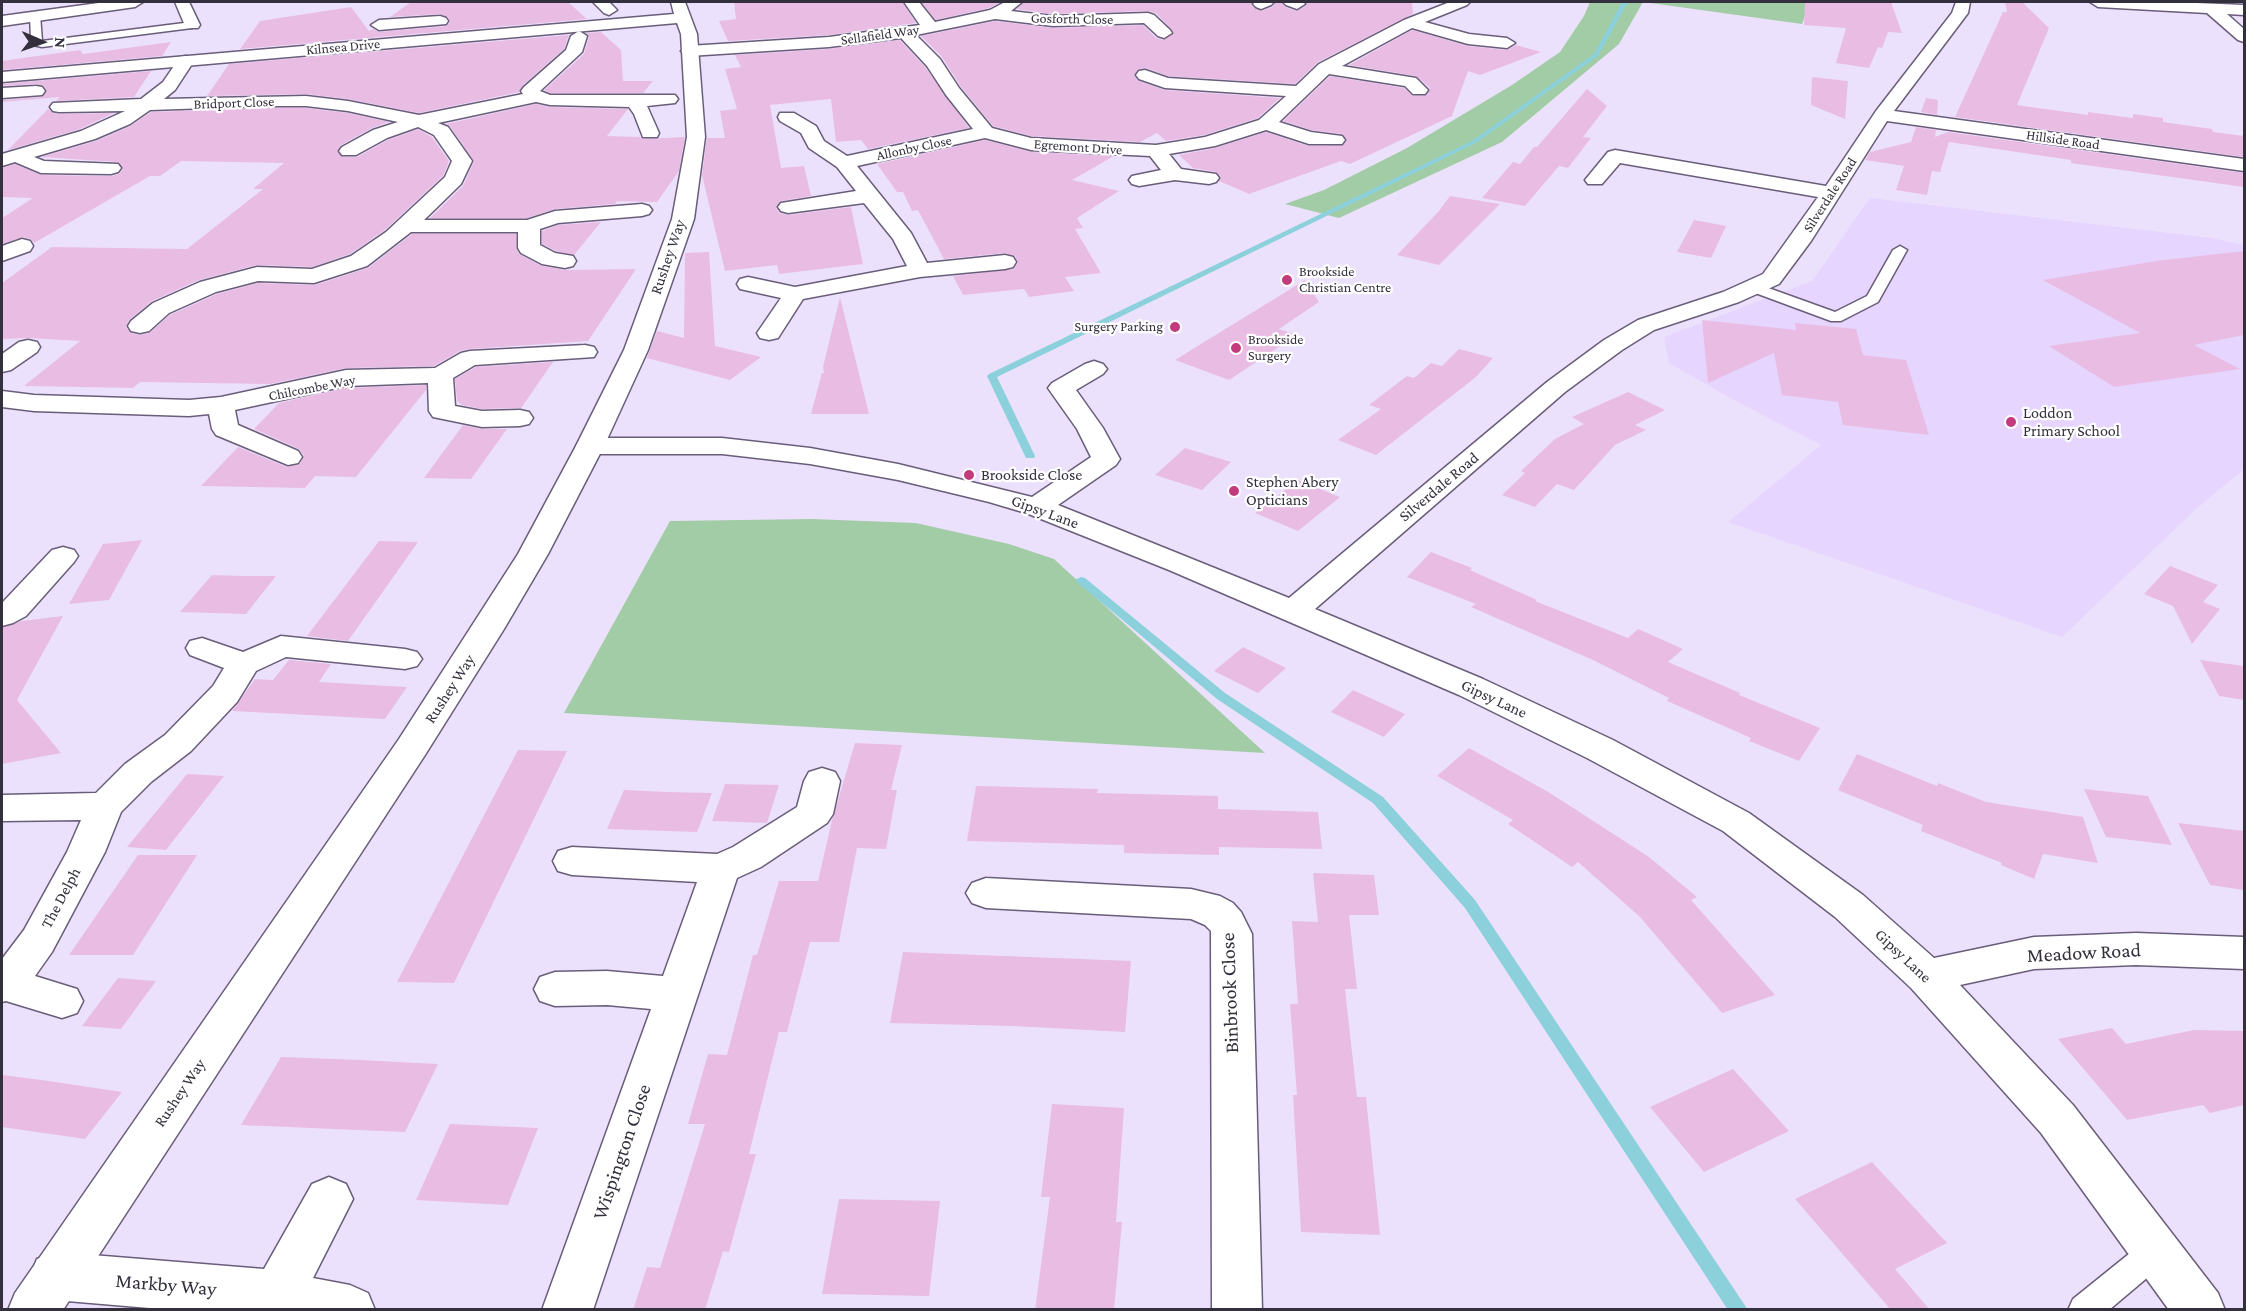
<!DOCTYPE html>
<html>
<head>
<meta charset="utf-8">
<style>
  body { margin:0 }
  #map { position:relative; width:2246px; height:1311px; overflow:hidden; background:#ece1fc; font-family:"Crimson Pro",serif }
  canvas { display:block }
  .frame { position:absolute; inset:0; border:3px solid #342f3c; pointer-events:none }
  .north { position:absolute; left:12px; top:12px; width:60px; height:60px; -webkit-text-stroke:4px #fff; paint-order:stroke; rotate:92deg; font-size:16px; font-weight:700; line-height:24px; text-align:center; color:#342f3c }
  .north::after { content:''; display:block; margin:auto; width:21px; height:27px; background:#342f3c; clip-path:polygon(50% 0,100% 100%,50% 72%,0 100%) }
</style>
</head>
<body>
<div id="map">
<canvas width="2246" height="1311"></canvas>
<div class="frame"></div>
<div class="north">N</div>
</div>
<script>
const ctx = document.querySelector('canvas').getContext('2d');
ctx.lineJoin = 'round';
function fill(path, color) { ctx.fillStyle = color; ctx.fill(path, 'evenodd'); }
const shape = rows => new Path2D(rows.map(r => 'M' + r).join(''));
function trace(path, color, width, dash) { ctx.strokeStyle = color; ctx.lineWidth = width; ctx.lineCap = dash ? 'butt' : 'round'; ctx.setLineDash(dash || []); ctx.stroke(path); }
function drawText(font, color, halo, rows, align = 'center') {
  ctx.font = font + ' "Crimson Pro",serif'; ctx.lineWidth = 4.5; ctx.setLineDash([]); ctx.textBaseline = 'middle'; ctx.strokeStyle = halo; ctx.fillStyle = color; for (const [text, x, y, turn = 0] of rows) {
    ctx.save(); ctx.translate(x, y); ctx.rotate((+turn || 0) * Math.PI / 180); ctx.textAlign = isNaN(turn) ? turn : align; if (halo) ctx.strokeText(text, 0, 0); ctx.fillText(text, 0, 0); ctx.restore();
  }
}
fill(shape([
  [1870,198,2212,238,2244,245,2244,469,2195,510,2062,637,1728,522,1821,445,1732,399,1669,363,1664,337,1812,281]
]), '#e6d5fe');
fill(shape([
  [1590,2,1810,2,1802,24,1643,2,1619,44,1502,142,1339,218,1285,204,1324,190,1407,148,1512,85,1560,52,1584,16],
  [812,519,916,523,1009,544,1054,559,1265,753,564,713,670,521]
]), '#a2cca6');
fill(shape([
  [1622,2,1628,2,1598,56,1476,143,997,377,1035,456,1034,458,1026,458,987,376,989,374,1472,141,1594,54,1622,2],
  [1081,577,1085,578,1225,693,1383,797,1475,900,1748,1310,1728,1310,1465,908,1373,803,1217,699,1077,582,1075,580,1081,577]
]), '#8bd0db');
fill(shape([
  [411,2,568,2,587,19,240,49,260,21,351,7,369,31,373,29,379,32,446,26,450,22,448,17,440,14,390,17],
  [734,2,902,2,916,23,829,35,728,41,719,21,736,19],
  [921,2,1001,2,989,8,936,20],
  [1024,2,1252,2,1251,6,1262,11,1272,7,1276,2,1281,2,1285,7,1296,11,1306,6,1306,2,1412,2,1413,14,1318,62,1295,84,1168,76,1146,68,1139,69,1134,75,1137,80,1164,90,1280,98,1258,118,1204,135,1166,141,1157,133,1140,142,1031,136,993,126,961,87,942,57,921,36,995,21,1053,28,1143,25,1156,38,1163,40,1174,33,1156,13,1149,11,1053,14,1017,9],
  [1805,2,1891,2,1902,33,1888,32,1882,48,1878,47,1869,68,1836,63,1846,28,1804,25],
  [2005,2,2022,2,2049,28,2017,105,2088,115,2088,112,2133,118,2133,114,2163,118,2163,122,2212,129,2213,132,2244,136,2244,157,1955,117,2003,12,2007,12],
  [1412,30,1468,46,1507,50,1516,45,1541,52,1480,75,1468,71,1452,116,1350,164,1341,161,1249,194,1219,181,1221,178,1216,172,1193,168,1179,155,1215,148,1266,132,1308,146,1344,145,1347,140,1342,134,1311,130,1283,121,1330,76,1404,88,1413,96,1427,95,1430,88,1416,76,1349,65],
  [601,32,621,50,623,81,653,81,643,93,550,93,544,90,584,54,589,37,587,33],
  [569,35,564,49,523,85,519,92,419,113,348,99,306,94,207,96,229,64],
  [900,40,925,67,969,128,868,149,861,140,836,142,831,99,770,105,781,168,804,166,811,196,781,201,776,208,780,213,788,215,851,207,863,264,779,274,777,265,725,271,702,175,707,138,725,138,720,111,737,109,725,69,741,67,735,55,829,49],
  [171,42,162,56,2,70,2,61,80,50,83,54],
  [151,71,134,97,56,101,60,97,2,102,2,100,42,97,47,91,44,86,36,84,2,86,2,84],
  [1812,77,1848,81,1845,119,1811,105],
  [1587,89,1607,106,1583,137,1591,138,1568,168,1559,166,1525,206,1482,198,1513,162,1520,164,1534,147,1537,147],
  [1926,98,1938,100,1937,115,1921,112],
  [536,104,550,107,628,109,607,136,641,137,643,139,685,137,679,171,657,202,617,201,615,204,555,209,527,218,430,218,463,186,474,162,450,126,446,124],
  [268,108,306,108,348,113,389,122,372,128,341,145,337,151,342,157,357,157,388,140,418,129,432,137,449,161,443,176,385,230,350,254,312,267,256,265,199,280,152,301,129,320,126,327,131,333,140,335,149,333,170,315,217,294,258,283,315,285,368,268,412,234,516,234,516,248,519,254,542,266,565,270,636,269,588,341,470,349,460,351,434,366,346,368,270,384,140,382,133,388,24,386,80,341,28,338,2,339,2,283,52,247,187,249,263,189,253,189,284,163,181,161,160,176,150,176,34,243,31,239,23,237,2,244,2,218,33,198,2,197,2,168,15,164,41,175,112,176,119,174,123,169,118,162,41,157,96,141,131,126,151,112],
  [48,109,53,113,59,114,114,113,80,129,8,150],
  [1916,127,1936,130,1935,137,1948,132,2244,173,2244,187,2071,163,2071,160,1949,142,1940,172,1932,171,1927,195,1896,190,1904,166,1865,160,1870,152,1911,142],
  [985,140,1031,152,1114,156,1072,180,1119,191,1077,218,1083,228,1075,229,1101,273,1065,277,1074,291,1029,297,1024,289,963,295,953,276,1014,269,1018,263,1015,256,1005,253,944,259,918,210,912,211,903,192,897,192,877,164],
  [1450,196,1500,204,1439,265,1397,255,1439,211],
  [1694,220,1726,226,1711,258,1677,252],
  [601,222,574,255,556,251,542,244,542,231,558,225],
  [2244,251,2244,335,2194,345,2240,369,2114,387,2049,346,2140,333,2043,280,2156,261],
  [709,252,715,346,761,357,730,380,647,358,657,331,684,338,685,253],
  [1305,280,1319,302,1279,329,1297,335,1229,380,1175,360],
  [840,297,869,414,811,414,822,373,824,373,823,367],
  [1702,320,1796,330,1795,323,1856,329,1863,355,1906,360,1929,435,1843,425,1838,402,1782,395,1774,353,1708,383],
  [1459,349,1493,358,1476,377,1376,455,1338,440,1381,409,1369,405,1407,376,1414,378,1431,363,1442,366],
  [553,362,521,408,482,409,462,405,457,401,455,379,476,367],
  [426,385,426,390,356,477,315,476,305,488,201,486,238,447,287,467,300,464,304,456,299,449,254,429,279,403,346,388],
  [1628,392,1665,410,1635,425,1646,430,1615,445,1574,490,1557,484,1535,507,1502,495,1525,473,1521,471,1555,439,1584,424,1572,417],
  [463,425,482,429,507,429,471,479,424,478],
  [1185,448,1231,462,1202,490,1155,475],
  [1298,480,1340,497,1298,531,1255,513],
  [142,540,109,600,69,604,103,544],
  [379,541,418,542,348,641,307,636],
  [1431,552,1472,568,1470,570,1537,600,1535,601,1628,638,1638,629,1683,649,1668,662,1740,693,1739,695,1820,728,1799,761,1749,741,1751,738,1667,701,1669,698,1593,660,1471,607,1476,604,1407,577],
  [2170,566,2218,585,2203,602,2220,609,2192,644,2173,606,2144,594],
  [212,575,245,576,276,576,246,614,180,612],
  [63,616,17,700,61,753,2,764,2,628,22,621],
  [1243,647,1286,668,1258,693,1214,671],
  [289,660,331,664,319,682,407,687,385,719,232,711,255,679,273,680],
  [2200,660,2244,666,2244,700,2219,696],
  [1353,690,1405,714,1384,737,1331,712],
  [855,743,902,745,891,790,897,790,886,849,857,848,839,942,810,942,787,1032,779,1032,749,1154,756,1154,729,1252,723,1251,705,1310,633,1310,647,1267,660,1268,705,1124,688,1124,708,1054,727,1055,753,955,757,955,779,881,818,881,832,820],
  [1469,748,1550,793,1649,857,1697,897,1691,900,1775,995,1722,1013,1640,917,1578,862,1572,867,1508,824,1513,820,1437,776],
  [518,750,567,751,454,983,397,982],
  [1857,754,1937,786,1938,783,1986,802,2083,817,2098,863,2043,854,2034,879,2001,865,2002,863,1921,831,1923,825,1838,790],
  [187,774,224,776,166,850,127,847],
  [725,784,779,785,767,823,712,821],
  [976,786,1098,789,1097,793,1218,796,1218,809,1318,812,1322,849,1219,847,1219,855,1124,853,1124,845,967,841],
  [2084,789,2148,796,2172,845,2106,837],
  [624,790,668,792,712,793,697,832,607,829],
  [2178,823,2244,831,2244,890,2210,885],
  [138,855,197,855,133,955,69,955],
  [1313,873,1374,875,1379,915,1349,915,1357,989,1345,989,1357,1097,1366,1097,1380,1235,1301,1232,1293,1095,1297,1095,1290,1004,1298,1004,1292,921,1318,922],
  [903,952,1131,961,1125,1032,1013,1026,890,1023],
  [118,978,156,981,121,1029,82,1026],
  [2112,1028,2126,1044,2194,1030,2244,1031,2244,1105,2210,1113,2203,1105,2127,1120,2058,1039],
  [281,1057,360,1060,438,1064,405,1132,241,1125],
  [1733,1069,1789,1131,1704,1172,1650,1107],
  [2,1075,49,1081,122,1092,85,1139,2,1127],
  [1052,1104,1124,1108,1116,1222,1122,1222,1114,1310,1035,1310,1050,1197,1041,1197],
  [450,1124,538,1128,508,1205,416,1200],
  [1872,1162,1947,1243,1895,1269,1930,1310,1891,1310,1795,1199],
  [839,1199,940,1201,929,1296,822,1294]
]), '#e9bde3');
const lane = shape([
  [35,12,40,15,42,41,192,22,197,25,192,28,42,47,33,45,31,40,30,15,35,12],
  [1900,246,1907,250,1878,302,1841,321,1831,321,1750,291,1748,288,1755,284,1760,285,1835,312,1867,296,1893,250,1900,246],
  [2156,1236,2167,1241,2172,1251,2167,1261,2109,1310,2068,1310,2073,1299,2145,1241,2156,1236]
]);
const street = shape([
  [106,2,143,2,135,7,2,26,2,16,106,2],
  [175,2,189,2,200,25,198,28,186,28,175,2],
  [593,2,609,2,617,10,609,15,604,13,593,2],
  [904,2,919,2,935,22,990,10,1005,2,1022,2,1011,11,1053,16,1148,13,1154,15,1170,30,1172,33,1164,38,1158,36,1144,23,1053,26,995,19,916,35,940,59,959,88,992,128,1031,138,1156,145,1205,137,1259,120,1286,96,1165,88,1139,79,1136,75,1139,71,1145,70,1168,78,1296,86,1319,64,1404,20,1450,2,1470,2,1467,5,1425,22,1469,34,1507,38,1515,43,1507,48,1468,44,1412,28,1342,66,1416,78,1428,90,1425,94,1413,94,1405,86,1329,74,1279,122,1311,132,1342,136,1345,140,1342,144,1309,144,1266,130,1215,146,1169,154,1181,169,1216,174,1219,178,1216,182,1209,184,1175,180,1139,186,1132,184,1129,180,1132,176,1161,170,1150,156,1031,150,985,138,857,166,911,233,927,263,1005,255,1013,257,1016,262,1013,267,1005,269,920,277,803,299,778,338,769,340,760,338,757,333,781,298,740,289,737,284,740,279,748,277,795,287,907,266,893,239,864,203,788,213,781,211,778,207,781,203,856,191,837,167,809,148,801,133,780,121,778,117,780,113,794,113,816,126,824,141,847,156,973,129,946,95,927,66,901,38,829,47,689,56,681,51,689,46,829,37,920,25,904,2],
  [1255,2,1274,2,1271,5,1261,9,1256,7,1253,4,1255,2],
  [1283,2,1303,2,1305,4,1297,9,1286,5,1283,2],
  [1956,2,1970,2,1968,13,1894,111,2244,159,2244,171,1887,121,1811,241,1779,284,1739,302,1654,330,1622,350,1565,392,1315,609,1483,679,1613,740,1749,813,1863,895,1934,958,2034,937,2136,933,2244,937,2244,969,2136,965,2034,969,1960,985,2073,1105,2218,1293,2225,1310,2169,1310,2041,1133,1911,988,1835,917,1723,831,1587,758,1459,695,1169,570,1026,513,989,502,898,480,810,464,722,454,590,454,580,452,576,446,580,440,590,438,722,438,810,448,898,464,1032,497,1091,457,1077,429,1048,388,1052,383,1085,364,1094,361,1103,364,1107,369,1103,374,1076,390,1103,428,1120,459,1116,465,1058,505,1289,598,1547,382,1604,340,1638,320,1723,292,1763,274,1818,197,1620,163,1602,184,1588,184,1585,180,1608,152,1615,150,1826,186,1876,111,1952,13,1956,2],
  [2090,2,2173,2,2244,5,2244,15,2227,14,2244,29,2244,42,2238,40,2207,13,2098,7,2090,2],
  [440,16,446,18,448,21,446,24,379,30,371,25,379,20,440,16],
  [579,31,587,36,582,52,540,91,550,95,675,95,678,99,675,103,647,106,659,133,657,137,643,137,634,114,629,107,550,105,536,102,438,123,448,127,472,161,461,184,424,220,527,220,555,211,642,204,649,206,652,210,649,214,642,216,558,223,540,229,540,245,555,253,573,256,576,261,573,266,565,268,542,264,521,253,518,248,518,232,411,232,367,266,314,283,258,281,216,292,169,313,149,331,140,333,131,331,128,326,131,321,153,303,200,282,257,267,312,269,351,256,386,232,445,177,452,161,434,135,418,127,387,138,356,155,342,155,339,151,342,147,373,130,398,122,348,111,306,106,268,106,150,110,130,124,95,139,34,157,44,161,118,164,121,168,118,172,111,174,41,173,15,162,2,166,2,154,81,131,125,111,59,112,53,111,50,107,53,103,141,99,163,82,180,57,186,56,194,61,175,90,164,99,306,96,348,101,419,115,523,94,521,91,524,87,566,50,571,36,579,31],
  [36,86,42,87,45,91,42,95,2,98,2,88,36,86],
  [22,239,30,241,33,246,30,251,2,261,2,246,22,239],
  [28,340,37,342,40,347,37,352,11,370,2,372,2,354,19,342,28,340],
  [585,345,594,347,597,352,594,357,475,365,453,378,455,406,482,411,520,410,529,412,533,418,529,424,520,426,482,427,433,417,429,411,428,383,346,386,235,410,238,425,298,451,302,457,298,463,288,465,216,435,212,429,209,414,189,416,34,411,2,407,2,391,34,395,189,400,221,397,346,370,435,368,461,353,470,351,585,345],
  [63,547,74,550,78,556,74,562,26,616,13,623,2,626,2,603,52,550,63,547],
  [281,636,405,649,417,652,422,659,417,666,405,669,286,657,256,671,237,702,191,751,151,782,121,812,105,852,52,952,35,976,77,989,83,1001,77,1013,62,1018,6,1001,2,1002,2,959,24,930,67,852,81,820,2,821,2,795,96,793,125,764,165,735,213,686,224,668,190,655,186,648,190,641,202,638,243,652,281,636],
  [822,768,835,772,840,781,833,814,827,823,761,867,737,878,593,1310,542,1310,651,1009,607,1005,555,1006,540,1001,534,989,540,977,555,972,607,971,663,976,697,882,572,875,558,871,553,861,558,851,572,847,717,854,733,847,797,807,804,781,809,772,822,768],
  [986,878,1191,889,1220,896,1233,903,1241,912,1252,934,1262,1310,1212,1310,1211,931,1205,925,1191,919,986,908,972,903,966,893,972,883,986,878],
  [329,1177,346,1184,353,1199,313,1278,350,1285,368,1293,375,1310,173,1310,55,1300,37,1293,30,1276,37,1259,55,1252,264,1269,312,1184,329,1177]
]);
const secondary = shape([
  [671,2,685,2,697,34,705,137,694,219,648,350,604,446,548,554,504,629,425,755,63,1310,8,1310,15,1293,399,739,518,554,576,446,624,350,672,219,687,137,681,34,677,23,2,82,2,72,674,14,671,2]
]);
trace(lane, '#695d79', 3);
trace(street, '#695d79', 3);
trace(secondary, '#695d79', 3);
fill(lane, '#fff');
fill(street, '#fff');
fill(secondary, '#fff');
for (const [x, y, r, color] of [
  [1287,280,6,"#c23c7d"],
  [1175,327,6,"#c23c7d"],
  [1236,348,6,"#c23c7d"],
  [2011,422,6,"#c23c7d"],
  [969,475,6,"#c23c7d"],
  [1234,491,6,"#c23c7d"]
]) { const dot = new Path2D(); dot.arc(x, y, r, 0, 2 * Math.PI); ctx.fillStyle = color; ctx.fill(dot); trace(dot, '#fff', 2); }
drawText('14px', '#342f3c', '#fff', [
  ["Gosforth Close",1072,19,1],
  ["Sellafield Way",880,35,-8],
  ["Kilnsea Drive",343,47,-5],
  ["Bridport Close",234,103,-2],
  ["Hillside Road",2063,140,8],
  ["Egremont Drive",1078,147,4],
  ["Allonby Close",914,148,-12],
  ["Silverdale Road",1830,195,-57],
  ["Chilcombe Way",312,388,-11]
]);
drawText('14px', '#342f3c', '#fff', [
  ["Brookside",1299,272],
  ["Christian Centre",1299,288],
  ["Surgery Parking",1163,327,"right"],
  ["Brookside",1248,340],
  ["Surgery",1248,356]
], 'left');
drawText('16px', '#342f3c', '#fff', [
  ["Rushey Way",668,257,-71],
  ["Silverdale Road",1439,487,-40],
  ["Gipsy Lane",1045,512,20],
  ["Rushey Way",450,689,-57],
  ["Gipsy Lane",1494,699,25],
  ["The Delph",61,898,-62],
  ["Gipsy Lane",1903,956,43],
  ["Rushey Way",180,1093,-56]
]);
drawText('16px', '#342f3c', '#fff', [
  ["Loddon",2023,413],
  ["Primary School",2023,431],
  ["Brookside Close",981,475],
  ["Stephen Abery",1246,482],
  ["Opticians",1246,500]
], 'left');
drawText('20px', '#342f3c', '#fff', [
  ["Meadow Road",2084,953,-3],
  ["Binbrook Close",1230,993,-92],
  ["Wispington Close",622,1152,-71],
  ["Markby Way",166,1285,5]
]);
</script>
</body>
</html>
